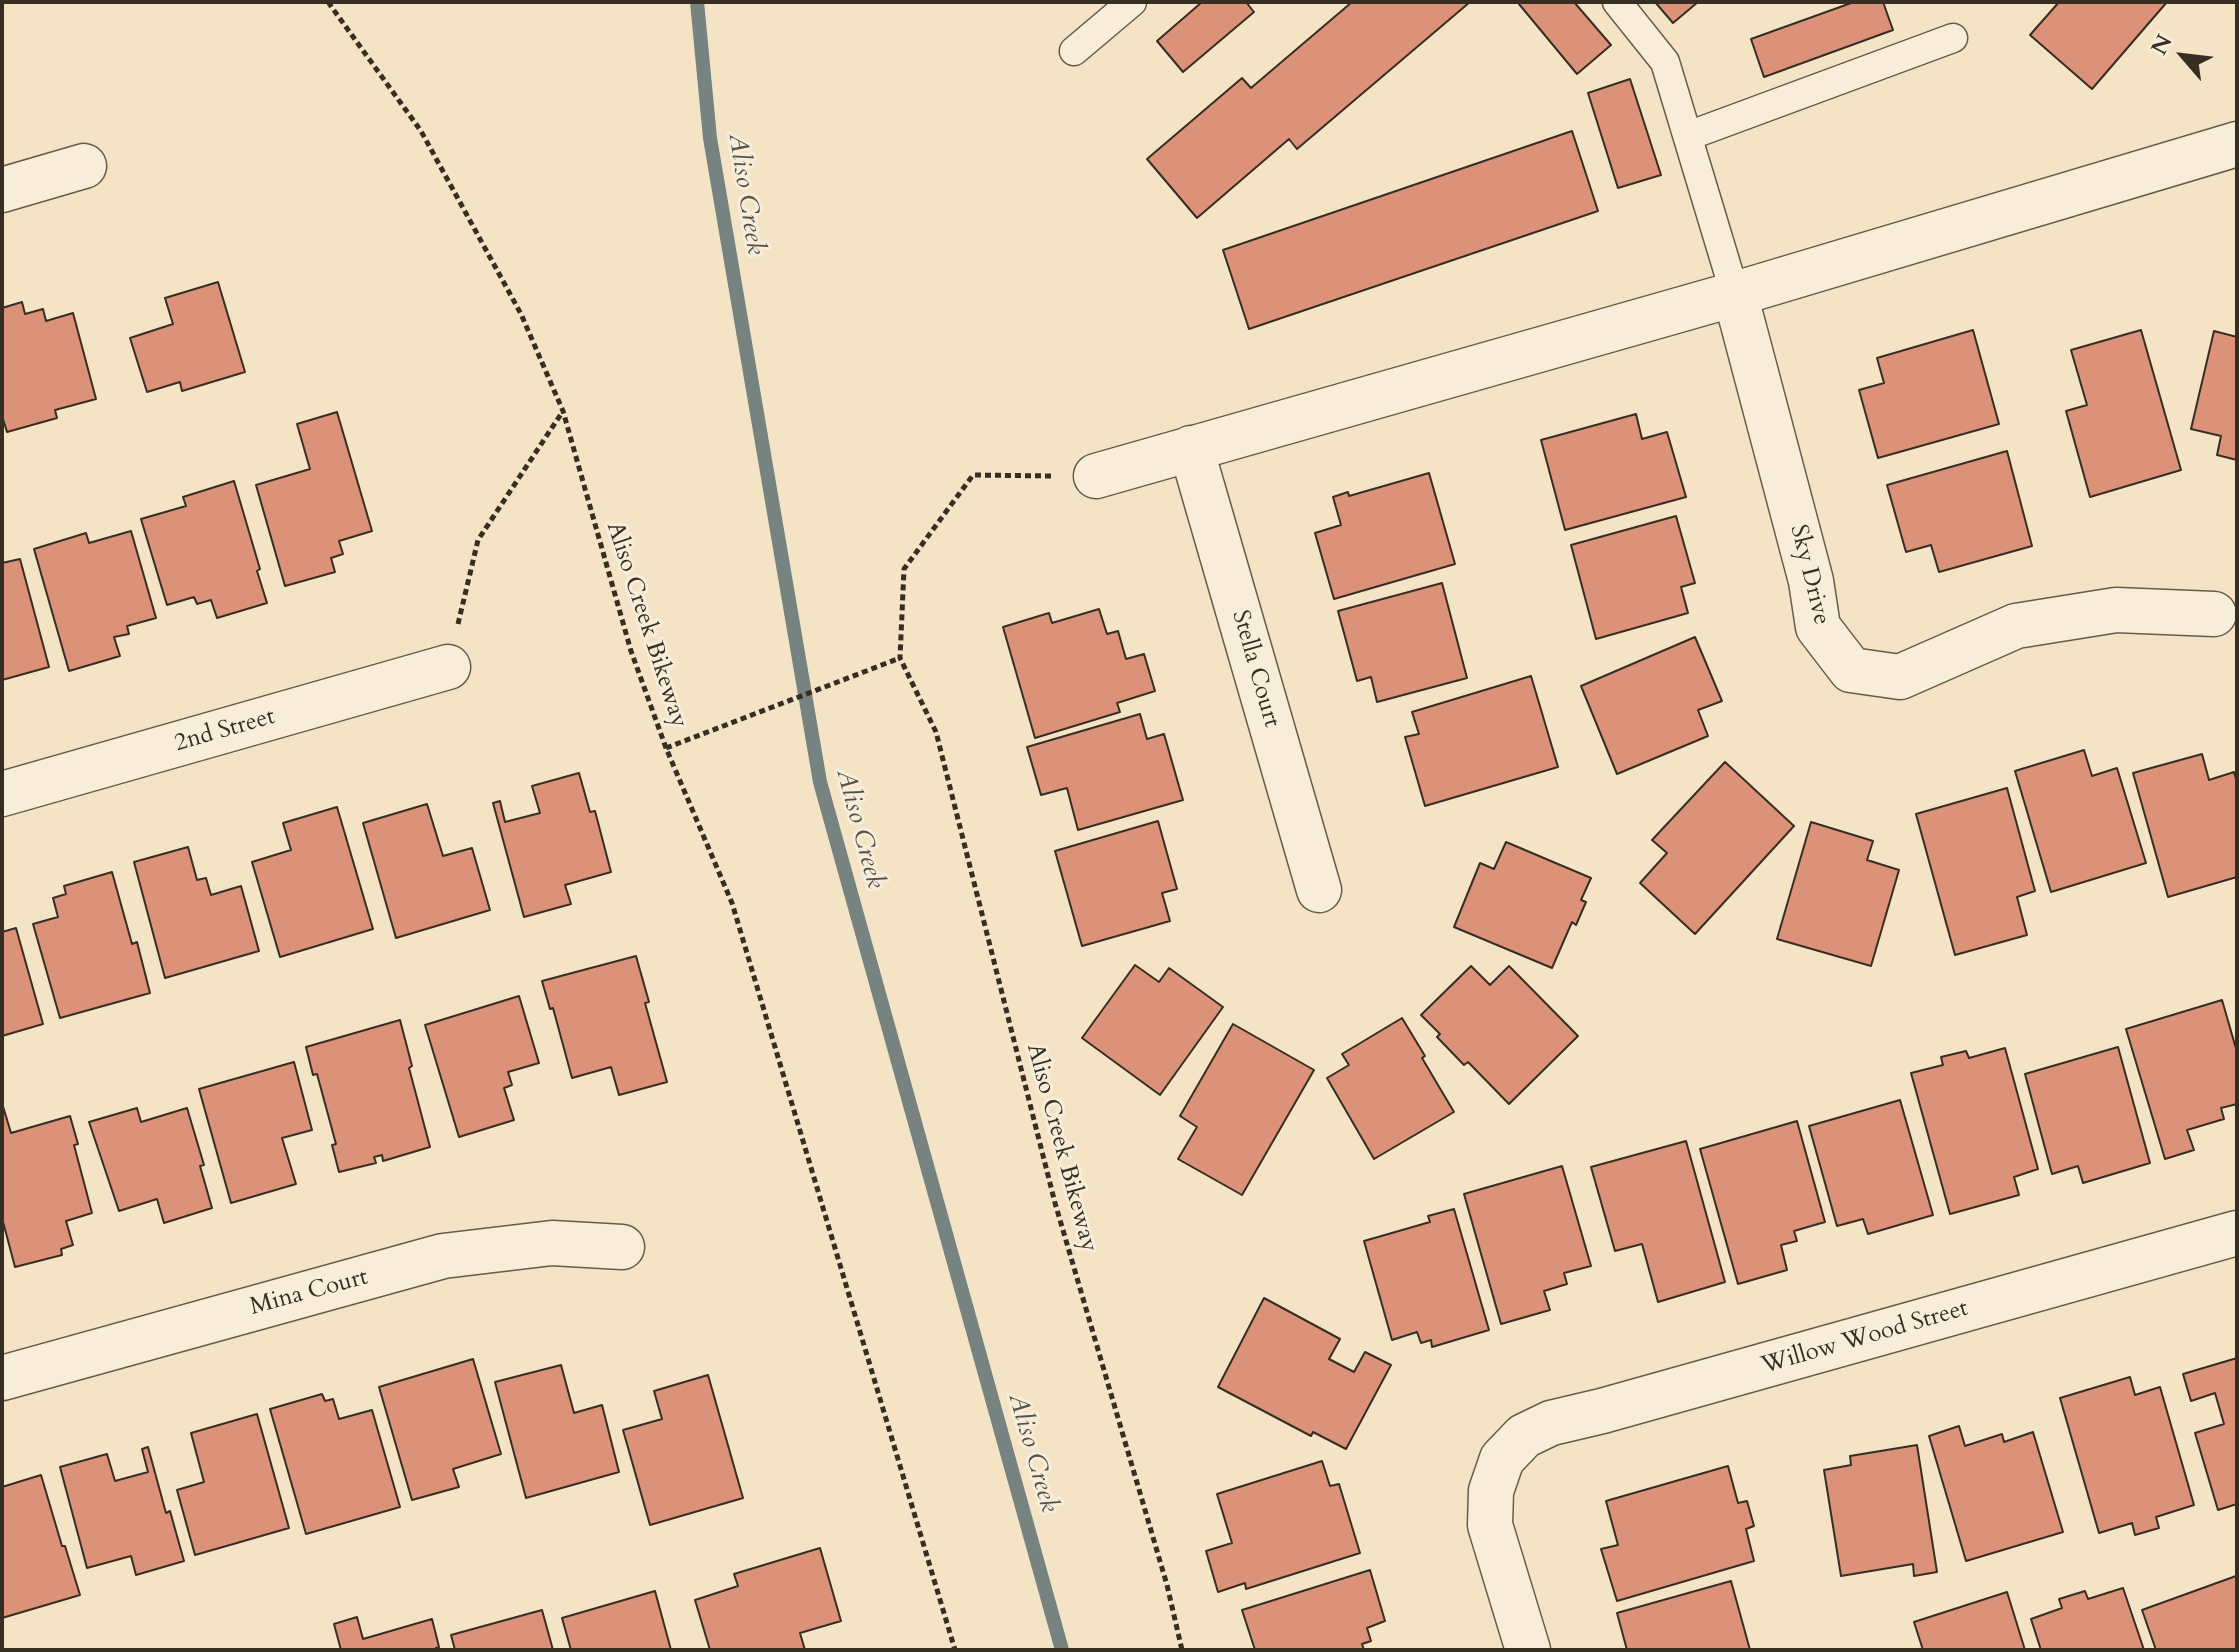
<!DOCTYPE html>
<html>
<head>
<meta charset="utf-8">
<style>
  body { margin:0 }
  #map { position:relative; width:2239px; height:1652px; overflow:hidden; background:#f4e4c5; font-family:Cardo,serif }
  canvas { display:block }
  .frame { position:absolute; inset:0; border:4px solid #372e23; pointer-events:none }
  .north { position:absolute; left:2143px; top:16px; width:80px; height:80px; -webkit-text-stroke:6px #f8edd9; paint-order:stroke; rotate:298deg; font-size:22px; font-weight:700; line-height:32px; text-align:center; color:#372e23 }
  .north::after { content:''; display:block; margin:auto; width:28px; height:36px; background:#372e23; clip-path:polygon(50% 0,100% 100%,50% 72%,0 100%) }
</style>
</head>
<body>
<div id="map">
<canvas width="2239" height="1652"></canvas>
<div class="frame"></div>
<div class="north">N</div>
</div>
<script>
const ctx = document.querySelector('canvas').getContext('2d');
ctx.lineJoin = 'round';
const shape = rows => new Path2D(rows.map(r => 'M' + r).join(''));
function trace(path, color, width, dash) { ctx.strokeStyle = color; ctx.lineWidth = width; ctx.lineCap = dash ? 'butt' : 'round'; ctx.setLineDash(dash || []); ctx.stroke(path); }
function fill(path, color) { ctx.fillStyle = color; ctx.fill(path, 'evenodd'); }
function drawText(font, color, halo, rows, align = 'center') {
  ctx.font = font + ' Cardo,serif'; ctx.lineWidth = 6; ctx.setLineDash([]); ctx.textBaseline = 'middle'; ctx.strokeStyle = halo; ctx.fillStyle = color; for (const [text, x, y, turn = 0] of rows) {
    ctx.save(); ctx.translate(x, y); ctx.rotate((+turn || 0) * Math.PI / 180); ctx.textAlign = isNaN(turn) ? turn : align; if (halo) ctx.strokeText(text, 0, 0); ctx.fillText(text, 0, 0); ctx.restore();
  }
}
trace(shape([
  [697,2,710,138,820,782,1062,1650]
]), '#778381', 14);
const building = shape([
  [1202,2,1246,2,1254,12,1183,72,1157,41,1202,2],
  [1352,2,1470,2,1297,149,1289,139,1197,218,1147,159,1242,78,1251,88,1352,2],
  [1521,2,1574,2,1611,45,1577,74,1519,4,1521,2],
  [1655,2,1698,2,1673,23,1655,2],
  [1854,2,1883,2,1893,30,1764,77,1751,39,1854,2],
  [2059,2,2167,2,2092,89,2030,35,2059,2],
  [1630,79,1661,175,1618,188,1588,93,1630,79],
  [1572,131,1598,211,1249,329,1223,250,1572,131],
  [218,282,245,372,182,391,180,382,147,392,130,338,173,324,165,298,218,282],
  [22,302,25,314,43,309,46,321,73,313,96,399,55,410,57,418,7,432,2,416,2,308,22,302],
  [1973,330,1999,424,1878,458,1859,390,1884,383,1877,358,1973,330],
  [2141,330,2181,470,2090,497,2066,411,2087,405,2071,350,2141,330],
  [2214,331,2237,337,2237,460,2217,455,2221,436,2191,429,2214,331],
  [337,412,372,531,339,541,343,554,331,558,335,572,285,586,256,485,310,469,297,424,337,412],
  [1636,414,1642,439,1667,432,1686,497,1565,530,1541,440,1636,414],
  [2007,451,2032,546,1939,572,1931,545,1906,552,1887,485,2007,451],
  [1429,473,1455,564,1334,599,1315,533,1341,525,1333,497,1348,492,1349,496,1429,473],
  [234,481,260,569,257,571,267,603,217,618,211,600,197,604,194,597,167,605,141,519,186,506,183,497,234,481],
  [1676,516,1695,583,1681,587,1688,613,1596,639,1571,545,1676,516],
  [131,531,156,618,127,626,129,634,114,637,120,656,69,671,34,549,86,533,89,543,131,531],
  [20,559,49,667,2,680,2,563,20,559],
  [1442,583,1467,678,1377,702,1371,677,1357,681,1338,611,1442,583],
  [1099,609,1107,634,1118,631,1126,659,1144,654,1155,691,1117,703,1120,712,1035,738,1003,627,1049,613,1052,623,1099,609],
  [1695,637,1722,701,1698,710,1708,736,1617,774,1581,686,1695,637],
  [1531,676,1558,767,1425,806,1405,737,1419,734,1412,712,1531,676],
  [1140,714,1147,739,1164,734,1183,800,1078,830,1067,788,1041,795,1027,747,1140,714],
  [2084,750,2092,776,2117,768,2146,863,2051,892,2015,771,2084,750],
  [2202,754,2209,780,2234,772,2237,783,2237,877,2168,897,2133,773,2202,754],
  [1725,762,1794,826,1695,934,1640,883,1667,853,1652,840,1725,762],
  [579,773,590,812,595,811,611,872,565,885,571,904,524,917,493,803,500,801,505,822,540,813,532,786,579,773],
  [2007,788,2035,891,2017,897,2027,935,1955,955,1916,814,2007,788],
  [427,804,443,856,472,848,490,910,396,938,363,823,427,804],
  [337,807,373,929,280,957,252,862,291,850,283,823,337,807],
  [1158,821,1177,889,1162,893,1170,921,1082,946,1055,851,1158,821],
  [1811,822,1873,841,1867,860,1899,870,1871,966,1777,939,1811,822],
  [1506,842,1591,878,1581,900,1586,902,1576,925,1572,922,1552,968,1454,927,1480,863,1494,869,1506,842],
  [188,847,197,880,206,878,211,895,241,886,259,951,165,978,134,862,188,847],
  [112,872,132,944,137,942,150,993,60,1018,33,924,58,917,53,898,66,894,64,886,112,872],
  [16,928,43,1024,2,1036,2,932,16,928],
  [636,956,649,1002,645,1003,667,1082,619,1095,611,1067,572,1078,553,1008,550,1009,542,981,636,956],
  [1135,965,1159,982,1169,968,1223,1007,1160,1095,1082,1038,1135,965],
  [1471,966,1490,985,1509,966,1578,1036,1509,1104,1468,1062,1464,1065,1437,1037,1440,1034,1421,1015,1471,966],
  [519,996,539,1063,508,1072,512,1085,504,1088,514,1120,459,1137,425,1025,519,996],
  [2222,1000,2237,1052,2237,1104,2221,1108,2224,1119,2187,1130,2194,1150,2165,1159,2126,1029,2222,1000],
  [1402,1018,1425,1056,1422,1058,1454,1112,1374,1159,1327,1078,1349,1065,1342,1054,1402,1018],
  [400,1020,412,1066,409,1068,430,1147,383,1161,382,1155,374,1157,376,1163,339,1172,332,1145,336,1144,317,1074,313,1075,306,1047,400,1020],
  [1233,1024,1314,1070,1242,1195,1178,1159,1197,1127,1180,1116,1233,1024],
  [2118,1047,2150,1163,2083,1183,2078,1166,2052,1174,2025,1074,2118,1047],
  [2005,1048,2038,1169,2014,1177,2019,1195,1950,1214,1911,1073,1943,1065,1941,1057,1966,1051,1969,1058,2005,1048],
  [294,1062,312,1130,282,1138,296,1184,231,1203,199,1089,294,1062],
  [1900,1100,1933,1215,1868,1234,1863,1219,1837,1226,1809,1126,1900,1100],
  [2,1103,11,1133,70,1116,78,1144,74,1145,92,1213,66,1221,73,1245,61,1249,62,1255,15,1267,2,1218,2,1103],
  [137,1108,141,1122,187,1108,204,1165,200,1166,212,1208,164,1223,157,1199,119,1211,89,1122,137,1108],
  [1797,1121,1825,1222,1794,1231,1797,1241,1781,1245,1787,1270,1738,1284,1700,1149,1797,1121],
  [1686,1141,1725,1282,1658,1302,1642,1244,1615,1251,1591,1167,1686,1141],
  [1562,1166,1591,1266,1564,1273,1567,1284,1544,1291,1550,1310,1501,1324,1464,1194,1562,1166],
  [1454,1209,1489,1330,1432,1347,1431,1340,1421,1343,1417,1332,1392,1340,1364,1241,1430,1222,1428,1216,1454,1209],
  [1264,1298,1340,1339,1329,1359,1354,1372,1365,1352,1391,1365,1346,1449,1313,1432,1311,1436,1218,1387,1264,1298],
  [2237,1358,2237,1504,2218,1510,2195,1433,2224,1424,2215,1393,2191,1401,2183,1374,2237,1358],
  [473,1359,501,1454,453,1469,459,1487,412,1500,379,1387,473,1359],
  [561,1365,574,1413,602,1405,619,1472,526,1498,495,1382,561,1365],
  [708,1375,743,1498,650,1525,623,1430,662,1419,654,1391,708,1375],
  [2130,1377,2135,1395,2160,1387,2194,1505,2156,1517,2159,1528,2135,1535,2132,1523,2099,1533,2060,1398,2130,1377],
  [322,1394,325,1401,333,1399,339,1419,372,1410,400,1507,306,1534,270,1409,322,1394],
  [257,1414,289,1528,195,1555,177,1490,204,1482,191,1433,257,1414],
  [1959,1426,1965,1446,2002,1434,2004,1442,2033,1432,2063,1532,1966,1561,1929,1436,1959,1426],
  [1917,1445,1937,1572,1914,1576,1913,1564,1841,1576,1824,1470,1851,1465,1850,1456,1917,1445],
  [148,1447,166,1513,170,1511,184,1561,136,1575,131,1556,87,1568,60,1467,107,1454,115,1481,148,1472,142,1449,148,1447],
  [1322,1461,1330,1486,1339,1484,1360,1553,1246,1589,1245,1583,1218,1592,1206,1551,1232,1543,1217,1494,1322,1461],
  [1728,1466,1738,1503,1747,1501,1754,1526,1746,1529,1754,1561,1617,1601,1601,1549,1618,1545,1606,1501,1728,1466],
  [41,1475,62,1546,65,1546,80,1595,2,1618,2,1487,41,1475],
  [820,1548,841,1621,800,1633,805,1650,710,1650,695,1600,738,1586,734,1574,820,1548],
  [1370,1570,1385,1621,1367,1628,1371,1641,1362,1644,1364,1650,1255,1650,1242,1610,1370,1570],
  [2236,1576,2237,1650,2156,1650,2142,1610,2236,1576],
  [1731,1581,1750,1650,1627,1650,1617,1613,1731,1581],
  [2123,1588,2144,1650,2041,1650,2031,1619,2062,1608,2059,1599,2085,1591,2088,1599,2123,1588],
  [655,1591,671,1650,571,1650,562,1618,655,1591],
  [2007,1592,2025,1650,1923,1650,1914,1622,2007,1592],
  [542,1610,553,1650,455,1650,451,1635,542,1610],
  [357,1617,363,1639,432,1619,439,1647,436,1648,437,1650,341,1650,334,1624,357,1617]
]);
fill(building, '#dc9279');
trace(building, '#372e23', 2);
const lane = shape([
  [1617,2,1665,62,1735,294],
  [1074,51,1132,2],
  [1688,136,1953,38]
]);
const street = shape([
  [2,190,84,166],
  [1735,294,1811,581,1818,627,1851,670,1900,677,2016,626,2116,610,2214,614],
  [1191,448,1319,890],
  [1096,476,1735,294,2237,144],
  [2,794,448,667],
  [2,1378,443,1256,552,1243,622,1247],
  [1528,1650,1490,1525,1491,1491,1502,1459,1524,1436,1551,1423,1602,1411,2237,1233]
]);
trace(lane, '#665c4c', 31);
trace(street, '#665c4c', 47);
trace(shape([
  [328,2,421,131,521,314,563,411,631,651,666,748,732,903,955,1650],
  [1051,476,973,475,904,569,900,658,936,732,1055,1203,1167,1585,1182,1650],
  [458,624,478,540,563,411],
  [666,748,900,658]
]), '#372e23', 5, [6, 4]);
trace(lane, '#f8edd9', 28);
trace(street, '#f8edd9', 44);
drawText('24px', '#372e23', '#f8edd9', [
  ["Sky Drive",1809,575,76],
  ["Aliso Creek Bikeway",646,625,72],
  ["Stella Court",1255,669,74],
  ["2nd Street",225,731,-16],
  ["Aliso Creek Bikeway",1061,1148,75],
  ["Mina Court",309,1293,-15],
  ["Willow Wood Street",1865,1338,-16]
]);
drawText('italic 26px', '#52514a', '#f8edd9', [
  ["Aliso Creek",745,194,81],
  ["Aliso Creek",859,829,75],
  ["Aliso Creek",1032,1453,74]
]);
</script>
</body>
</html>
